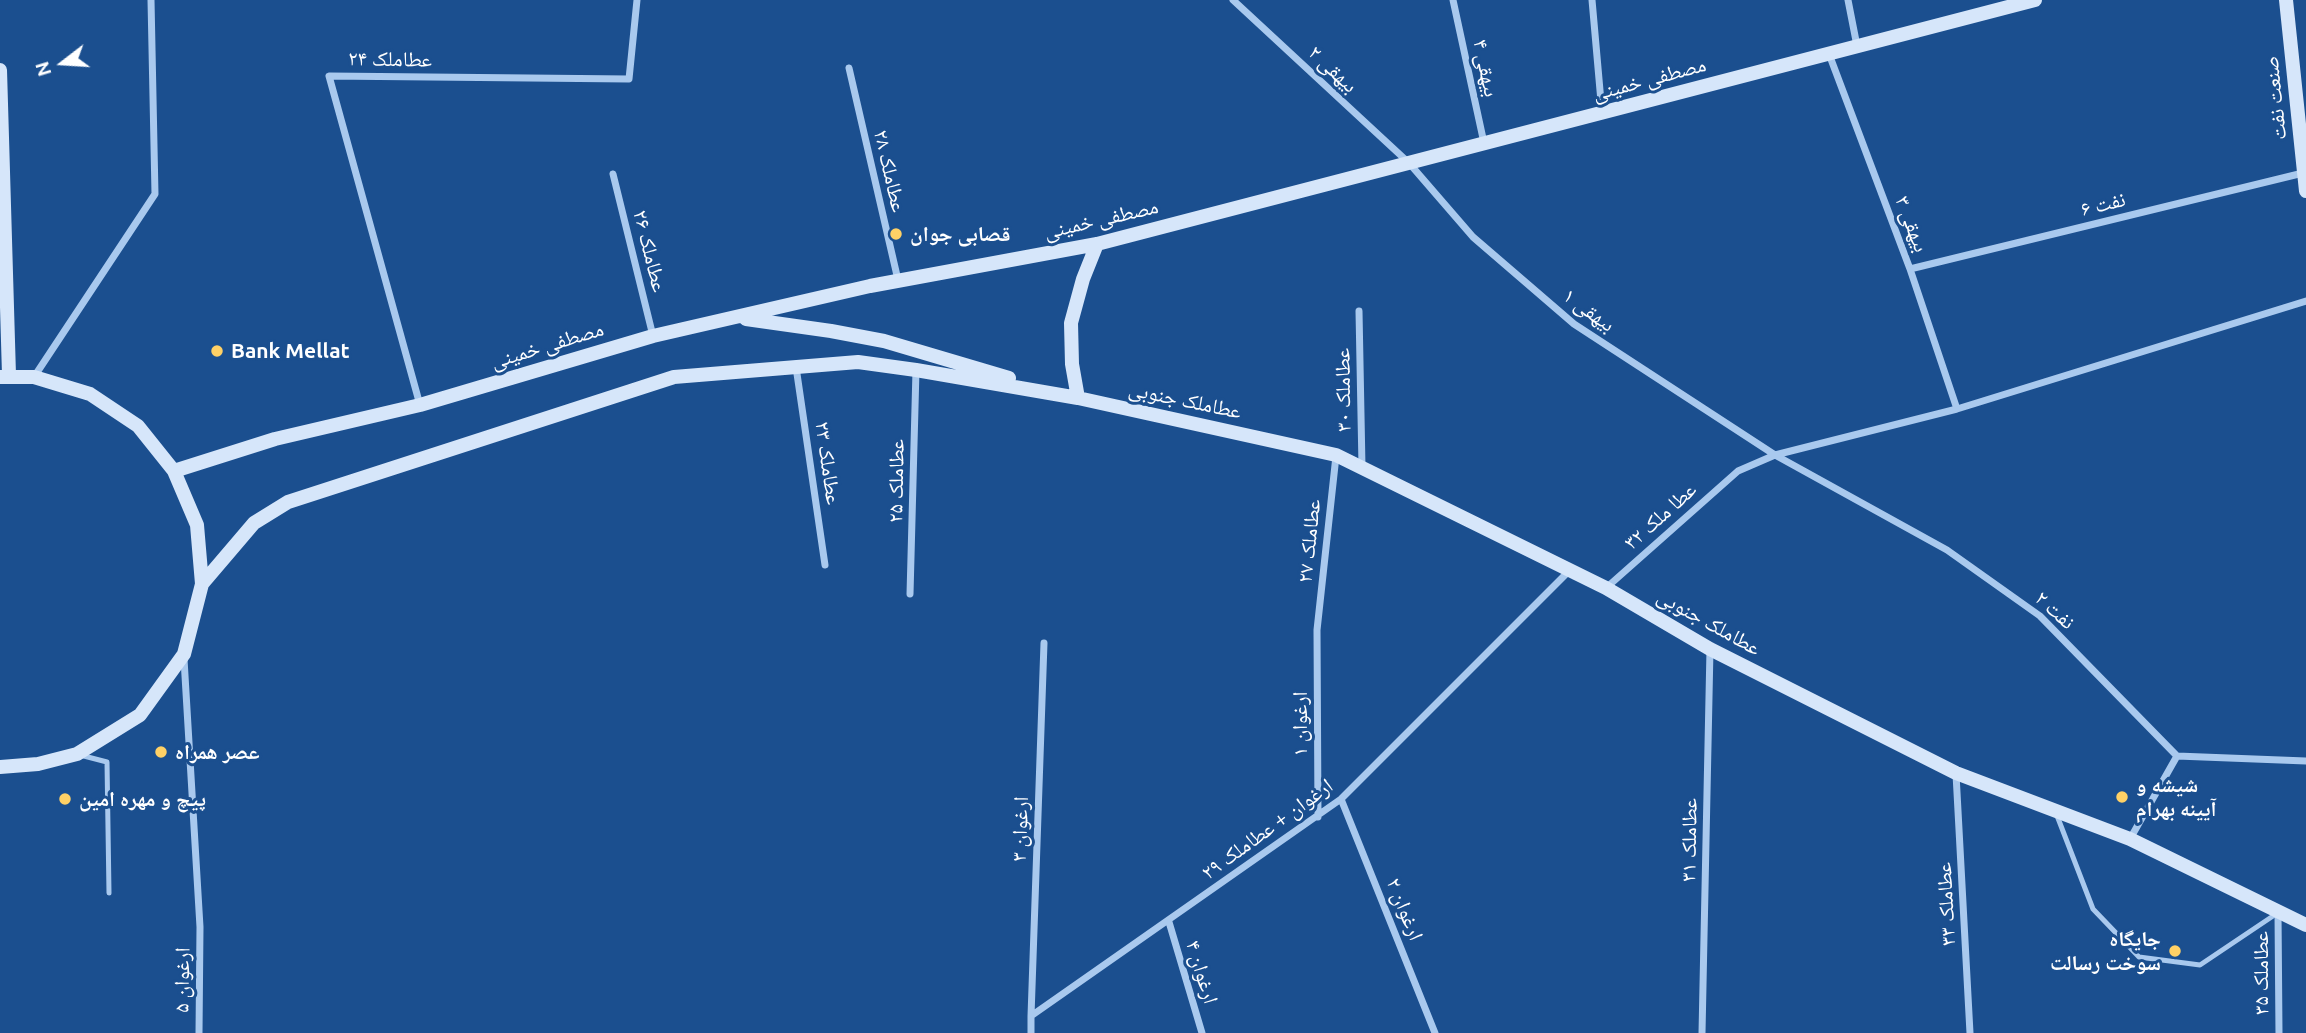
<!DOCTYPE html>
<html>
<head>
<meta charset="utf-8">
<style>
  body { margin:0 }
  #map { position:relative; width:2306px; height:1033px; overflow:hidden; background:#1b4f8f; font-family:Ubuntu,sans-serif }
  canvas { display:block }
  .north { position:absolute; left:28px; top:28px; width:70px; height:70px; -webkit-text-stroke:5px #1b4f8f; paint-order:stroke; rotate:253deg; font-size:19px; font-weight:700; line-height:28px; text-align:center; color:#fff }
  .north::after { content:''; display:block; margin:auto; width:24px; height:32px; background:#fff; clip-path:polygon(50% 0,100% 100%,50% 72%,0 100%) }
</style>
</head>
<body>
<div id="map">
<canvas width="2306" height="1033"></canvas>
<div class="north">N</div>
</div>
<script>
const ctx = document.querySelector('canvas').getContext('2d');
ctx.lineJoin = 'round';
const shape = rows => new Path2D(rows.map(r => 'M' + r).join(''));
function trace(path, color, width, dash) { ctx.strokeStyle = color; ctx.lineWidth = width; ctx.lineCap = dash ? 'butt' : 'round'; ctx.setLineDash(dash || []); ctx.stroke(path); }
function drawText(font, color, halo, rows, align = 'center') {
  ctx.font = font + ' Ubuntu,"Noto Naskh Arabic",sans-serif'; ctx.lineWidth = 6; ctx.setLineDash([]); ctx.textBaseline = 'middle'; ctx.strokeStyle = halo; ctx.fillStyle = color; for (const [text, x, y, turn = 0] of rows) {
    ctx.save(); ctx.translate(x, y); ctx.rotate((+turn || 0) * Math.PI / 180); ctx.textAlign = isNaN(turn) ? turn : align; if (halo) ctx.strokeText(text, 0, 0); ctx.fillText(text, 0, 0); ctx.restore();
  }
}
trace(shape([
  [80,755,107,762,109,893],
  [2056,813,2093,909,2139,957,2200,965,2276,914]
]), '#a9c9ee', 5);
trace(shape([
  [1233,0,1409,163,1473,237,1574,324,1775,455,1947,550,2040,616,2177,756,2306,761],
  [1453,0,1484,143],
  [1592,0,1602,113],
  [1848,0,1857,46],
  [1829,54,1910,269,1957,409],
  [849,68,898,280],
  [613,174,653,336],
  [1910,269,2303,173],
  [1359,311,1362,467],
  [796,367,825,565],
  [34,377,155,194,151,0],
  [420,405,329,76,629,79,637,0],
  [1606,588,1738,471,1775,455,1957,409,2306,301],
  [910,594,916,370],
  [184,659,200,927,199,1033],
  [1956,774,1970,1033],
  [1341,799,1435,1033],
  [1318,817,1317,630,1336,456],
  [2130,839,2177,756],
  [2278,913,2279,1033],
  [1169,922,1202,1033],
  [1031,1016,1044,643],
  [1031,1033,1031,1016,1341,799,1570,570],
  [1702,1033,1710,649]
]), '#a9c9ee', 7);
trace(shape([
  [2286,0,2306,191],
  [0,70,9,375],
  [746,319,831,331,884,341,1009,378],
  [0,377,34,377,90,394,138,426,174,471,197,525,202,584,184,654,140,715,77,754,38,764,0,767],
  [1078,398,1072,364,1071,323,1083,279,1097,244],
  [174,471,275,439,420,405,653,336,870,286,1097,244,2035,0],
  [202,584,254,523,288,502,674,377,858,362,916,370,1078,398,1336,455,1606,588,1710,649,1956,773,2130,839,2306,925]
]), '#d6e6fa', 14);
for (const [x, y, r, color] of [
  [896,234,7,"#ffd166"],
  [217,351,7,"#ffd166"],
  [161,752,7,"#ffd166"],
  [2122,797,7,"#ffd166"],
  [65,799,7,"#ffd166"],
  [2175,951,7,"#ffd166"]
]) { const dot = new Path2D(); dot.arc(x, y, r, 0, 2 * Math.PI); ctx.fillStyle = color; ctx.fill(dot); trace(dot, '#1b4f8f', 2.5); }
drawText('21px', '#fff', '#1b4f8f', [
  ["عطاملک ۲۴",390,59,1],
  ["بیهقی ۴",1486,68,78],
  ["بیهقی ۲",1333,69,43],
  ["مصطفی خمینی",1649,79,-15],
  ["صنعت نفت",2275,98,-96],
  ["عطاملک ۲۸",890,171,77],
  ["نفت ۶",2103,204,-14],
  ["مصطفی خمینی",1101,219,-13],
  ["بیهقی ۳",1912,224,69],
  ["عطاملک ۲۶",650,251,76],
  ["بیهقی ۱",1589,310,36],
  ["مصطفی خمینی",547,345,-17],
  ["عطاملک ۳۰",1343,390,-91],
  ["عطاملک جنوبی",1185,400,12],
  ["عطاملک ۲۳",828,463,82],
  ["عطاملک ۲۵",896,481,-89],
  ["عطا ملک ۳۲",1660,516,-42],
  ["عطاملک ۲۷",1309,541,-84],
  ["نفت ۲",2055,610,42],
  ["عطاملک جنوبی",1709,622,29],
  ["ارغوان ۱",1300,724,-90],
  ["ارغوان ۳",1020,829,-88],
  ["ارغوان + عطاملک ۲۹",1267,829,-36],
  ["عطاملک ۳۱",1689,840,-89],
  ["عطاملک ۳۳",1946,904,-93],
  ["ارغوان ۲",1405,909,68],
  ["ارغوان ۴",1202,972,73],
  ["عطاملک ۳۵",2261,973,-90],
  ["ارغوان ۵",182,980,-89]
]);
drawText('bold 21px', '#fff', '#1b4f8f', [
  ["قصابی جوان",910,234],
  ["Bank Mellat",231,351],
  ["عصر همراه",175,752],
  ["شیشه و",2136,785],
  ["آیینه بهرام",2136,809],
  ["پیچ و مهره امین",79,799],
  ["جایگاه",2161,939,"right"],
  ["سوخت رسالت",2161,963,"right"]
], 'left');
</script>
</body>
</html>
